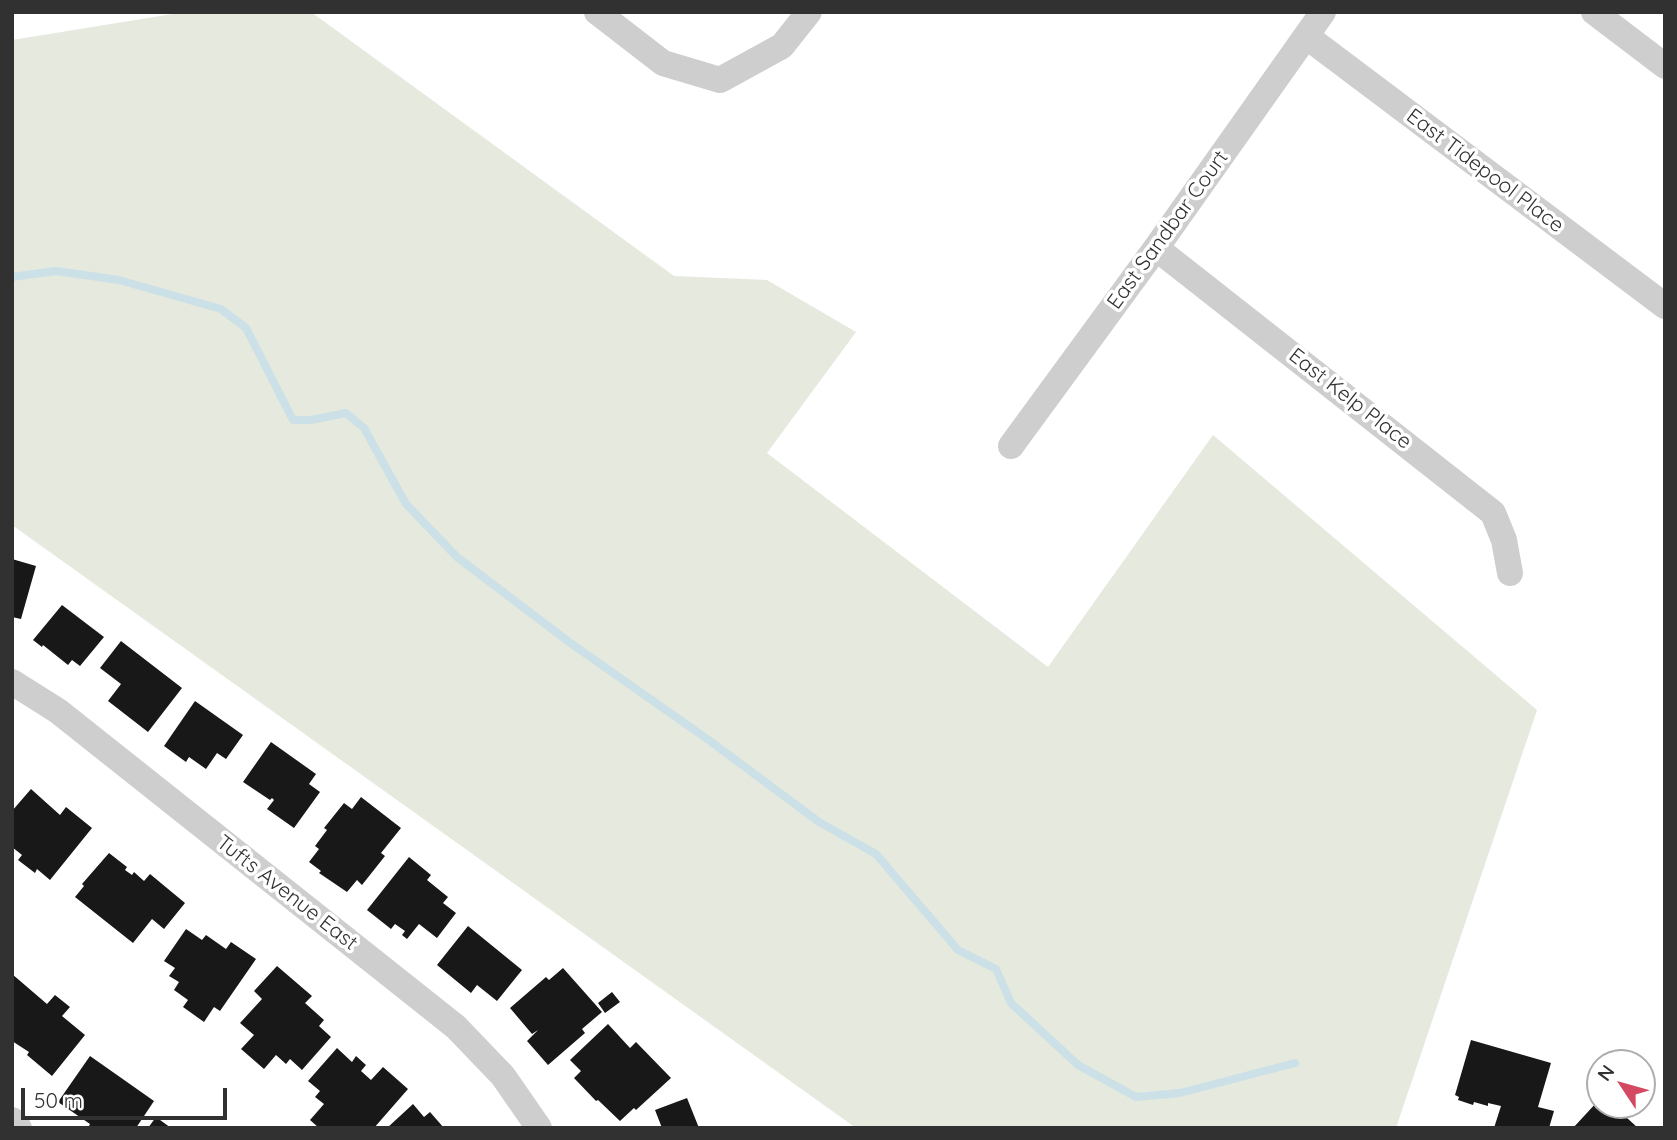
<!DOCTYPE html>
<html>
<head>
<meta charset="utf-8">
<style>
  body { margin:0 }
  #map { position:relative; width:1677px; height:1140px; overflow:hidden; background:#fff; font-family:Quicksand,sans-serif }
  canvas { display:block }
  .frame { position:absolute; inset:0; border:14px solid #313131; pointer-events:none }
  .north { position:absolute; left:1586px; top:1049px; width:70px; height:70px; box-sizing:border-box; background:#fff; border:2px solid #adadad; border-radius:50%; rotate:306deg; font-size:19px; font-weight:700; line-height:28px; text-align:center; color:#313131 }
  .north::after { content:''; display:block; margin:auto; width:24px; height:32px; background:#d24961; clip-path:polygon(50% 0,100% 100%,50% 72%,0 100%) }
  .scale { position:absolute; left:21px; top:1088px; width:206px; height:32px; box-sizing:border-box; border:4px solid #313131; border-top:0; padding-left:9px; font-size:21px; line-height:24px; white-space:nowrap; color:#313131; -webkit-text-stroke:5px #fff; paint-order:stroke }
</style>
</head>
<body>
<div id="map">
<canvas width="1677" height="1140"></canvas>
<div class="frame"></div>
<div class="north">N</div>
<div class="scale">50 m</div>
</div>
<script>
const ctx = document.querySelector('canvas').getContext('2d');
ctx.lineJoin = 'round';
function fill(path, color) { ctx.fillStyle = color; ctx.fill(path, 'evenodd'); }
const shape = rows => new Path2D(rows.map(r => 'M' + r).join(''));
function trace(path, color, width, dash) { ctx.strokeStyle = color; ctx.lineWidth = width; ctx.lineCap = dash ? 'butt' : 'round'; ctx.setLineDash(dash || []); ctx.stroke(path); }
function drawText(font, color, halo, rows, align = 'center') {
  ctx.font = font + ' Quicksand,sans-serif'; ctx.lineWidth = 7; ctx.setLineDash([]); ctx.textBaseline = 'middle'; ctx.strokeStyle = halo; ctx.fillStyle = color; for (const [text, x, y, turn = 0] of rows) {
    ctx.save(); ctx.translate(x, y); ctx.rotate((+turn || 0) * Math.PI / 180); ctx.textAlign = isNaN(turn) ? turn : align; if (halo) ctx.strokeText(text, 0, 0); ctx.fillText(text, 0, 0); ctx.restore();
  }
}
fill(shape([
  [185,12,311,12,674,276,767,280,856,332,767,453,1048,667,1213,435,1537,710,1396,1128,856,1128,12,525,12,40]
]), '#e5e9de');
trace(shape([
  [12,277,56,271,119,280,221,309,246,328,293,420,311,420,346,413,364,428,406,504,457,557,569,642,710,741,819,822,876,854,958,950,996,969,1011,1003,1078,1065,1136,1097,1180,1093,1295,1063]
]), '#cce0e7', 8);
fill(shape([
  [12,559,36,566,21,619,12,617],
  [62,605,104,637,80,666,72,660,68,665,43,645,42,647,33,640],
  [121,641,182,688,148,732,108,701,121,684,100,668],
  [195,701,243,735,226,759,217,753,206,769,189,757,186,762,164,746],
  [271,742,316,774,309,784,320,792,294,828,267,809,274,800,272,798,270,800,243,782],
  [31,789,60,815,66,807,92,828,50,880,37,869,35,873,18,860,22,855,12,847,12,811],
  [361,797,401,828,381,853,385,856,362,885,357,880,347,892,319,873,321,871,309,862,319,849,315,846,327,830,324,828,344,803,352,809],
  [109,853,127,867,125,870,132,875,134,872,144,881,150,874,185,903,164,929,152,919,133,943,75,897,84,886,82,884],
  [409,857,431,875,427,880,448,897,443,903,456,913,437,938,419,924,407,939,402,935,405,931,395,924,391,929,367,910],
  [468,926,522,970,497,1001,477,985,471,993,437,965],
  [186,929,202,940,206,935,226,949,231,942,256,959,220,1011,214,1007,204,1022,183,1007,188,1000,174,990,179,982,169,976,175,968,164,961],
  [277,966,312,996,305,1003,324,1020,319,1026,331,1037,302,1070,290,1059,286,1064,276,1055,264,1069,241,1049,254,1035,240,1023,262,999,254,991],
  [563,968,602,1012,582,1029,585,1033,548,1065,527,1041,538,1030,532,1034,510,1008,546,977,549,980],
  [12,974,47,1004,55,995,70,1007,62,1016,85,1035,52,1076,27,1055,29,1052,12,1041],
  [612,992,620,1002,605,1013,598,1003],
  [608,1024,630,1048,636,1042,671,1078,636,1110,634,1108,620,1121,598,1100,596,1101,574,1078,581,1071,570,1060],
  [1471,1040,1551,1063,1538,1107,1554,1111,1549,1128,1494,1128,1501,1106,1488,1103,1488,1106,1474,1102,1473,1105,1458,1100,1459,1097,1455,1095],
  [337,1048,352,1062,356,1056,366,1065,361,1071,371,1080,383,1067,408,1089,374,1128,346,1126,344,1128,319,1128,310,1120,324,1104,315,1097,320,1091,308,1081],
  [90,1056,154,1101,136,1128,88,1128,90,1124,58,1102],
  [687,1098,699,1128,662,1128,655,1110],
  [1597,1102,1608,1112,1614,1106,1638,1128,1573,1128],
  [413,1104,424,1117,430,1112,444,1128,387,1128],
  [156,1117,171,1128,148,1128]
]), '#181818');
trace(shape([
  [597,12,663,63,720,80,782,46,809,12],
  [1594,12,1665,66],
  [1306,36,1665,306],
  [1156,248,1493,513,1504,540,1510,573],
  [1011,446,1156,248,1323,12],
  [12,682,58,711,456,1027,503,1076,539,1128],
  [12,1120,19,1128]
]), '#cecece', 26);
drawText('21px', '#313131', '#fff', [
  ["East Tidepool Place",1485,171,37],
  ["East Sandbar Court",1168,230,-54],
  ["East Kelp Place",1350,399,38],
  ["Tufts Avenue East",287,893,38]
]);
</script>
</body>
</html>
